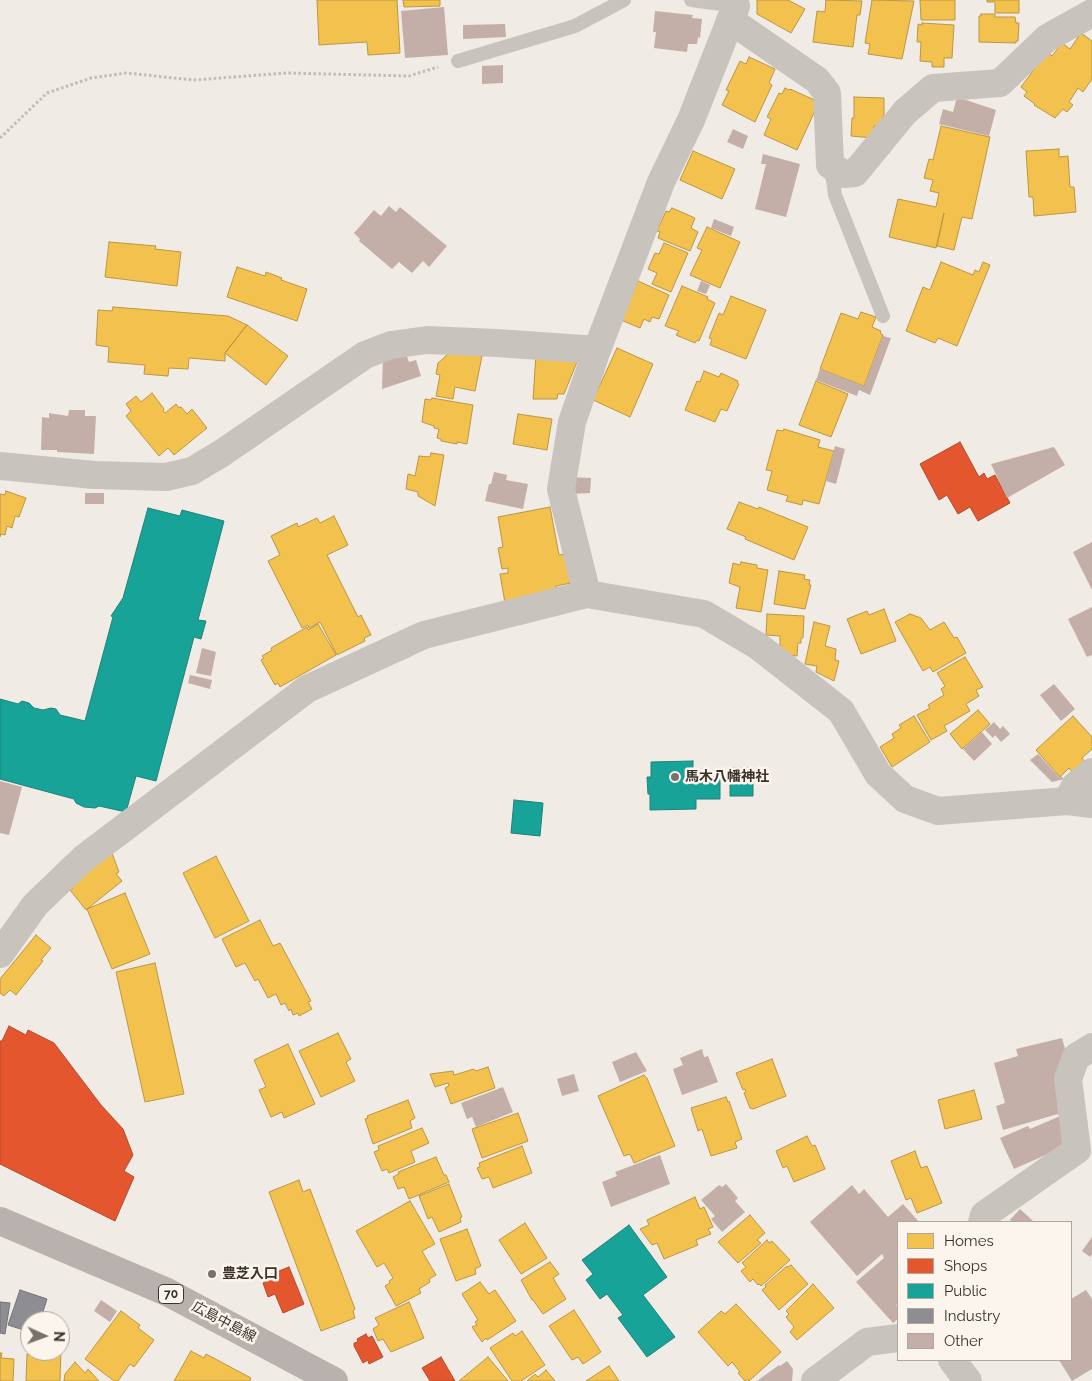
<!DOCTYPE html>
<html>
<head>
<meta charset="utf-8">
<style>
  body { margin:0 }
  #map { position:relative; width:1092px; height:1381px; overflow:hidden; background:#f0ebe5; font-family:Raleway,sans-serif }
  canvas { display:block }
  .legend { position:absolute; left:897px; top:1221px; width:175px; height:140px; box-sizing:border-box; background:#fbf5ee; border:1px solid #aea6a0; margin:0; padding:6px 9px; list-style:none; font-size:15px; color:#3b302b }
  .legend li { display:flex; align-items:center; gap:10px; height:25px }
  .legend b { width:25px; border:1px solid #aea6a0 }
  .north { position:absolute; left:20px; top:1311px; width:50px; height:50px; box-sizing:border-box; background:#fbf5ee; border:1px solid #aea6a0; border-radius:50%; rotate:92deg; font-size:14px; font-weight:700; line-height:20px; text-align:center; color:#3b302b }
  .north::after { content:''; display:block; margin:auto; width:18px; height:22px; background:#7a716c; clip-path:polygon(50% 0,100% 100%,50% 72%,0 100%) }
</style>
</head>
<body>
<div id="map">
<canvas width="1092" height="1381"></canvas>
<ul class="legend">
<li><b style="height:14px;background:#f2c14e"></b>Homes</li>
<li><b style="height:14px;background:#e4572e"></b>Shops</li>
<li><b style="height:14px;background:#17a398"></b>Public</li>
<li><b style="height:14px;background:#8d8d92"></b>Industry</li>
<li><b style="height:14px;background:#c3afa7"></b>Other</li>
</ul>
<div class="north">N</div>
</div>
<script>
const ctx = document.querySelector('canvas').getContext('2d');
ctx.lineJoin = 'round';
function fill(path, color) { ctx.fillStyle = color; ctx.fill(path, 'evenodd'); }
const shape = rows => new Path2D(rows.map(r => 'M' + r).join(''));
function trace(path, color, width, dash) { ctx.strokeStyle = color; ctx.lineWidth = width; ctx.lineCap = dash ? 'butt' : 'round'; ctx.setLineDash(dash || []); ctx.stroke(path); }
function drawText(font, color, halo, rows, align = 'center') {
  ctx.font = font + ' Raleway,"Noto Sans JP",sans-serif'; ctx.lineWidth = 5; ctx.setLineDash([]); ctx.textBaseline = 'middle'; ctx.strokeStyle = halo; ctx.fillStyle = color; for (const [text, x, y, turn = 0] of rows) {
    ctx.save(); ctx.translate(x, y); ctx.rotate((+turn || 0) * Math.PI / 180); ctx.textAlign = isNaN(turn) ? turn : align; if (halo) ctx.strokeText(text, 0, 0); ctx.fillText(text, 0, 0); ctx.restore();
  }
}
const homes = shape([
  [317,0,397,0,400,53,368,55,367,42,319,45,317,0],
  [403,0,440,0,440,6,404,7,403,0],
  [757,0,788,0,805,9,791,33,757,14,757,0],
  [826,0,862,1,860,15,857,15,853,47,813,42,817,11,825,12,826,0],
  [872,0,914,1,902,59,868,54,870,44,865,43,872,0],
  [920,0,955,0,955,20,921,20,920,0],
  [987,0,1019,0,1019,13,995,13,995,2,987,2,987,0],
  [981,14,995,14,995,17,1015,17,1016,23,1019,23,1018,41,1016,41,1016,43,979,42,979,16,981,16,981,14],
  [922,23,954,25,952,58,944,58,944,67,932,67,932,62,920,61,921,42,917,42,918,24,922,25,922,23],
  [1081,33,1092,41,1092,79,1083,92,1078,88,1069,102,1073,105,1067,112,1063,109,1055,118,1034,105,1035,104,1024,96,1027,92,1021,87,1047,52,1052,56,1062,43,1070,49,1081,33],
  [749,57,775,69,769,83,772,85,755,122,722,105,729,91,726,90,740,61,746,64,749,57],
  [785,88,789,90,790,89,819,102,797,150,764,135,771,119,767,117,779,93,782,94,785,88],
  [854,97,884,98,884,127,874,126,873,138,851,136,852,118,854,118,854,97],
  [941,126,990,137,972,219,962,217,954,250,937,246,944,213,936,248,889,237,898,199,936,207,939,193,930,191,933,180,924,178,929,159,933,160,941,126],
  [1059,149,1059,157,1068,156,1070,187,1074,187,1076,212,1034,216,1033,197,1029,197,1026,151,1059,149],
  [693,151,735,169,722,199,680,180,693,151],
  [672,208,695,218,691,228,698,232,690,251,658,238,660,232,657,231,666,211,669,212,672,208],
  [707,227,740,242,720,288,690,275,702,250,697,248,707,227],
  [109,242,156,246,155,249,181,252,177,286,105,277,109,242],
  [664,243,688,253,671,292,652,284,657,273,648,269,655,253,659,254,664,243],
  [941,262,973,275,975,270,979,272,983,262,990,265,957,346,938,338,935,343,906,331,923,287,930,290,941,262],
  [237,267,265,276,266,272,282,278,281,280,307,289,297,321,227,297,237,267],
  [638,281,669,295,659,319,652,317,650,322,644,319,640,328,621,320,638,281],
  [682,286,708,297,707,299,715,303,699,341,697,340,695,343,676,335,679,331,665,326,682,286],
  [731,296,766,310,746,359,710,345,712,339,709,338,719,313,723,315,731,296],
  [113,307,228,316,247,325,225,353,225,361,189,358,188,369,169,368,168,376,144,374,145,365,108,362,109,347,96,345,98,310,112,311,113,307],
  [861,312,876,317,872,327,881,331,880,333,883,335,864,386,820,369,841,313,858,319,861,312],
  [247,325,288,356,266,385,225,353,247,325],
  [617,348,653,364,630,417,593,400,617,348],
  [481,349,480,356,482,356,475,391,455,387,453,399,436,396,440,375,436,374,438,363,448,354,481,349],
  [536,354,579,357,564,394,558,394,557,399,533,399,536,354],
  [704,371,719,377,721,373,738,381,737,383,739,384,727,411,721,409,715,422,685,410,697,381,700,382,704,371],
  [816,381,848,394,831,437,799,425,816,381],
  [152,393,164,409,163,411,165,413,176,404,179,408,181,407,187,414,192,409,207,428,174,455,168,448,159,456,126,416,131,411,126,404,136,396,141,402,152,393],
  [432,398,473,405,467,444,457,442,457,444,441,441,441,439,437,438,439,429,434,428,434,426,422,422,425,399,431,400,432,398],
  [518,414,552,419,547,450,513,444,518,414],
  [784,429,820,440,818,447,834,451,819,504,803,500,802,505,786,501,788,496,767,490,772,471,766,470,777,430,783,431,784,429],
  [431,453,444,455,435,506,418,496,418,492,406,489,408,474,415,476,419,456,430,457,431,453],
  [6,491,26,498,19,517,15,516,12,528,7,526,5,535,1,534,0,537,0,494,5,495,6,491],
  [739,502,758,509,759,507,808,527,794,560,745,539,746,537,727,529,739,502],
  [550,507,559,555,565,554,571,583,556,586,558,594,505,603,500,574,508,573,508,568,502,569,498,548,503,547,498,517,550,507],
  [334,516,348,545,327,555,358,617,361,615,371,635,364,638,365,641,337,655,320,622,309,628,308,625,302,628,268,561,280,555,271,536,297,523,298,527,317,518,320,523,334,516],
  [741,562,757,565,757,568,768,570,761,612,736,608,740,587,729,583,733,563,740,565,741,562],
  [779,571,805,575,804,579,810,580,809,585,811,585,805,609,774,604,779,571],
  [884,609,896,641,861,654,847,619,867,611,869,615,884,609],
  [767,614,804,616,803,638,801,638,801,643,798,643,797,656,785,655,780,648,780,636,766,635,767,614],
  [910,614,921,618,930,630,944,622,954,638,957,637,966,653,933,672,930,667,923,671,895,622,910,614],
  [814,622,830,626,825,646,836,649,835,660,839,661,834,681,816,672,817,666,805,664,814,622],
  [318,624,336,655,280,687,278,683,275,685,261,660,264,658,262,656,272,650,271,648,307,627,308,630,318,624],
  [965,657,983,687,976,690,979,696,966,704,970,711,944,726,947,731,931,740,917,715,930,708,928,705,944,695,941,689,945,686,937,673,965,657],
  [978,710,990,724,962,749,950,734,978,710],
  [914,716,930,742,892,767,880,747,894,738,892,734,901,728,899,725,914,716],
  [1073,716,1092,737,1092,749,1082,758,1085,762,1073,773,1069,768,1060,777,1036,750,1073,716],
  [112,853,119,872,116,874,122,881,86,910,70,890,73,888,72,885,112,853],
  [216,856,249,921,215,938,183,873,216,856],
  [125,893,150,954,112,969,87,909,125,893],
  [260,920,273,946,280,943,311,1001,308,1002,312,1009,299,1016,298,1013,293,1015,291,1009,289,1011,285,1003,281,1005,276,994,268,998,258,979,255,981,245,963,236,967,222,939,260,920],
  [36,935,51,948,41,960,43,961,16,995,10,990,4,996,0,993,0,979,36,935],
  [155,963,184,1094,145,1102,116,972,155,963],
  [338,1033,351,1059,346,1062,355,1081,321,1097,299,1051,338,1033],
  [288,1044,315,1104,284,1118,282,1112,271,1117,259,1090,266,1087,254,1060,288,1044],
  [772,1059,786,1096,753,1109,750,1108,744,1093,746,1092,745,1089,743,1090,736,1073,772,1059],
  [488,1067,495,1088,451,1104,445,1088,449,1086,448,1083,435,1087,430,1074,453,1071,454,1075,474,1069,476,1071,488,1067],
  [644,1075,647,1078,675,1146,634,1163,630,1154,624,1156,598,1096,644,1075],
  [974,1090,982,1119,945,1129,938,1100,974,1090],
  [726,1097,728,1102,729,1101,742,1139,735,1142,737,1148,711,1156,702,1129,698,1131,691,1108,726,1097],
  [408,1100,415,1118,410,1121,412,1128,373,1144,365,1119,368,1118,367,1116,408,1100],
  [518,1113,528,1141,482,1158,472,1129,518,1113],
  [422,1128,429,1143,411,1151,415,1162,389,1173,387,1169,382,1171,374,1152,379,1150,378,1146,422,1128],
  [807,1136,812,1146,815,1145,825,1169,794,1182,787,1166,783,1168,776,1151,807,1136],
  [522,1146,532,1173,493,1188,489,1177,482,1179,477,1168,480,1167,479,1163,522,1146],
  [915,1151,921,1168,927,1166,942,1203,917,1213,911,1198,906,1200,891,1161,915,1151],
  [436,1157,444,1175,446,1175,449,1182,409,1199,404,1187,398,1189,393,1177,399,1174,398,1172,436,1157],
  [299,1180,303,1192,310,1189,355,1309,353,1311,355,1318,321,1331,269,1192,299,1180],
  [449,1184,462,1217,460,1218,461,1222,439,1232,432,1217,428,1219,419,1196,449,1184],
  [695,1197,700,1209,704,1207,713,1227,708,1229,711,1234,696,1240,698,1245,664,1259,657,1243,652,1245,640,1229,649,1225,647,1220,695,1197],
  [410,1201,435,1244,422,1251,436,1275,429,1279,430,1282,419,1289,421,1293,396,1306,385,1286,390,1283,389,1281,393,1278,384,1263,377,1267,356,1231,410,1201],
  [750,1215,765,1233,757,1240,761,1243,738,1263,718,1242,750,1215],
  [525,1223,547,1258,521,1274,499,1240,525,1223],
  [467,1229,481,1266,475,1269,476,1274,456,1281,440,1239,467,1229],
  [767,1240,769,1243,772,1241,790,1260,761,1286,759,1284,758,1285,753,1279,750,1282,741,1271,746,1267,742,1263,767,1240],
  [550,1262,559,1274,553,1278,566,1299,543,1314,533,1300,532,1300,521,1280,550,1262],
  [791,1265,808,1284,779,1310,762,1290,766,1287,765,1285,787,1266,788,1267,791,1265],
  [480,1282,489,1294,495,1290,516,1321,487,1340,486,1338,482,1342,472,1327,477,1325,475,1322,478,1320,462,1294,480,1282],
  [813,1284,834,1308,797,1340,790,1332,794,1327,786,1317,789,1314,786,1311,813,1284],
  [409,1302,424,1338,391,1352,383,1339,378,1341,373,1329,379,1325,375,1318,409,1302],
  [736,1304,781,1352,749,1381,748,1379,745,1381,738,1373,740,1372,732,1362,728,1366,698,1332,721,1311,725,1314,736,1304],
  [574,1310,601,1352,583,1364,578,1357,572,1360,549,1326,574,1310],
  [121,1311,140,1325,138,1328,154,1340,134,1367,130,1364,118,1381,114,1381,85,1359,121,1311],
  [522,1331,545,1365,521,1381,512,1381,490,1348,513,1333,515,1336,522,1331],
  [61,1347,60,1381,26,1381,27,1354,31,1354,31,1351,60,1351,61,1347],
  [191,1351,204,1358,206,1354,251,1378,250,1381,174,1381,191,1351],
  [0,1353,2,1353,1,1358,14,1359,13,1381,0,1381,0,1353],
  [488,1357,508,1381,459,1381,488,1357],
  [75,1362,85,1373,88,1369,99,1381,64,1381,65,1374,75,1362],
  [609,1366,619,1381,586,1381,609,1366],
  [546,1370,555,1381,527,1381,535,1374,538,1377,546,1370]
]);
fill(homes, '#f2c14e');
trace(homes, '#bb9644', 1);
const shops = shape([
  [960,442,979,477,984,473,987,479,995,475,1010,503,978,521,970,507,958,514,947,495,939,500,920,464,960,442],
  [9,1026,26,1035,28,1030,54,1043,101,1105,123,1129,133,1155,124,1171,134,1177,115,1221,0,1164,0,1041,2,1041,9,1026],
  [289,1267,304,1304,283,1313,275,1294,268,1297,263,1283,270,1279,269,1275,289,1267],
  [366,1334,368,1338,372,1336,383,1357,369,1364,368,1360,363,1363,354,1346,354,1343,358,1342,357,1339,366,1334],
  [441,1357,455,1381,430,1381,422,1368,441,1357]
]);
fill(shops, '#e4572e');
trace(shops, '#b14b2d', 1);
const public = shape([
  [148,508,180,516,182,510,224,521,198,620,206,621,201,639,194,637,156,781,136,776,126,812,99,806,95,808,84,807,76,803,74,799,0,779,0,699,18,704,22,701,29,703,34,708,43,710,51,708,56,709,60,715,85,721,113,617,111,616,123,598,148,508],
  [693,761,693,772,720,771,720,799,696,799,696,809,650,810,650,794,648,794,647,777,651,777,651,762,693,761],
  [730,768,753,768,753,796,730,796,730,768],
  [514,800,543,803,540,836,511,833,514,800],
  [629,1225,667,1277,643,1295,675,1337,647,1357,618,1318,623,1315,607,1294,600,1299,586,1280,593,1274,582,1260,629,1225]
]);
fill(public, '#17a398');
trace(public, '#228077', 1);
const industry = shape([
  [20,1290,47,1299,40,1321,30,1321,30,1332,8,1325,20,1290],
  [0,1302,10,1303,5,1334,0,1333,0,1302]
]);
fill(industry, '#8d8d92');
trace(industry, '#747173', 1);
fill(shape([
  [444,7,448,55,405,58,401,11],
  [655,11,693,15,692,18,702,19,700,38,698,37,697,44,688,44,687,52,654,48,656,32,653,32],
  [505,24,506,37,463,39,463,25],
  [503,65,503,83,482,84,482,66],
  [957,97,996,110,989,136,939,124,943,109,953,112],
  [733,129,748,136,743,149,727,142],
  [763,154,800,164,786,217,755,209,766,164,761,164],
  [389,206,396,212,400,207,447,246,429,267,423,261,412,273,399,262,392,269,359,241,360,239,354,233,374,210,381,216],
  [714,219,734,227,731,236,711,228],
  [701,281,710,285,706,294,697,291],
  [883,336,891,338,870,395,859,390,857,396,816,380,820,369,864,386],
  [404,349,409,362,416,360,421,376,382,389,383,357],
  [69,410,85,410,85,416,96,416,94,454,57,452,57,450,41,450,42,417,49,418,49,413,68,416],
  [835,446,845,449,836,484,826,481],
  [1054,447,1065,465,1007,498,991,464],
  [494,472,507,475,506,480,528,484,523,509,485,501,489,484,491,484],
  [569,477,591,478,590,493,572,494],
  [85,493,104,493,104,504,85,504],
  [1092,542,1092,590,1073,552],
  [1092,607,1092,655,1087,657,1068,619],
  [202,648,216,652,211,676,196,673],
  [190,675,212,680,210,689,188,683],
  [1054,684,1075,709,1061,721,1040,695],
  [994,722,1000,729,1003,726,1010,734,1001,742,995,735,993,738,985,730],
  [982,732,992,744,974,761,963,749],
  [1038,754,1060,778,1061,776,1064,779,1052,782,1030,760],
  [0,781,22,787,9,835,0,833],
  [1062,1038,1082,1107,1003,1130,996,1106,1005,1103,994,1063,1018,1056,1016,1049],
  [702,1049,704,1057,708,1056,718,1082,682,1095,673,1069,683,1065,680,1058],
  [636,1052,647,1071,620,1082,612,1062],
  [574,1074,579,1091,562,1096,557,1079],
  [503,1087,513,1112,476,1127,472,1117,467,1119,461,1103],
  [1074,1110,1068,1145,1014,1169,1000,1138,1028,1126,1030,1129],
  [660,1155,670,1184,611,1207,602,1182,617,1176,615,1172],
  [726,1184,738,1198,735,1201,745,1212,722,1232,711,1219,715,1216,701,1200,719,1185,722,1187],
  [852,1185,859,1194,864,1189,888,1217,903,1204,919,1222,898,1222,898,1304,896,1305,898,1308,898,1319,893,1323,856,1282,884,1258,882,1254,857,1276,810,1222],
  [1020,1209,1033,1221,1032,1222,1012,1222,1010,1220],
  [1092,1237,1092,1254,1090,1257,1082,1251],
  [1086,1290,1092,1299,1092,1369,1072,1381,1059,1360,1071,1360,1071,1299],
  [101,1300,117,1311,110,1322,94,1311],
  [787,1361,793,1369,792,1381,757,1381,779,1365,780,1366]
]), '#c3afa7');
trace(shape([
  [0,138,47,93,91,78,126,73,194,80,286,73,409,76,438,67]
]), '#c2bbb6', 3, [2.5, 2.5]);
trace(shape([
  [691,0,736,6,737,3],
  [458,61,575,26,624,0],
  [831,166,835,195,883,316]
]), '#c9c3be', 14);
trace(shape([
  [730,20,817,80,827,93,830,165,844,174,855,173,905,112,933,88,1000,83,1047,38,1092,13],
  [0,466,94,475,166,477,192,471,222,453,365,355,391,345,427,340,497,343,597,350],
  [587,594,561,489,572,422,597,350,661,182,691,120,736,6],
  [1067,801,1075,786,1092,772],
  [0,954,35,905,83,859,307,689,424,635,587,594,704,614,758,646,841,711,878,774,905,799,938,811,1067,801,1092,804],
  [982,1222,984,1215,1077,1150,1068,1079,1076,1057,1092,1047],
  [952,1360,968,1381],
  [815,1381,867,1342,898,1338]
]), '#c9c3be', 28);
trace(shape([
  [0,1221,167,1292,334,1381]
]), '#b8b1ad', 28);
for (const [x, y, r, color] of [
  [675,777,5,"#7a716c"],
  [212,1274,5,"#7a716c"]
]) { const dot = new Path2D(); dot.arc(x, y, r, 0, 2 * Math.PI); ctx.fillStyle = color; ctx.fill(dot); trace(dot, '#fbf5ee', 2); }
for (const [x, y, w] of [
  [171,1294,25]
]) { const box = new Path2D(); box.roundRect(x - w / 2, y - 9.5, w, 19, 4); ctx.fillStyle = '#fbf5ee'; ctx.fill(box); trace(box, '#3b302b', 1); }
drawText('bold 12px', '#3b302b', null, [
  ["70",171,1294]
]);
drawText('bold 14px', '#3b302b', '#fbf5ee', [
  ["馬木八幡神社",685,777],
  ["豊芝入口",222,1274]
], 'left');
drawText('14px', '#3b302b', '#fbf5ee', [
  ["広島中島線",224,1322,28]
]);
</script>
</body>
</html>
